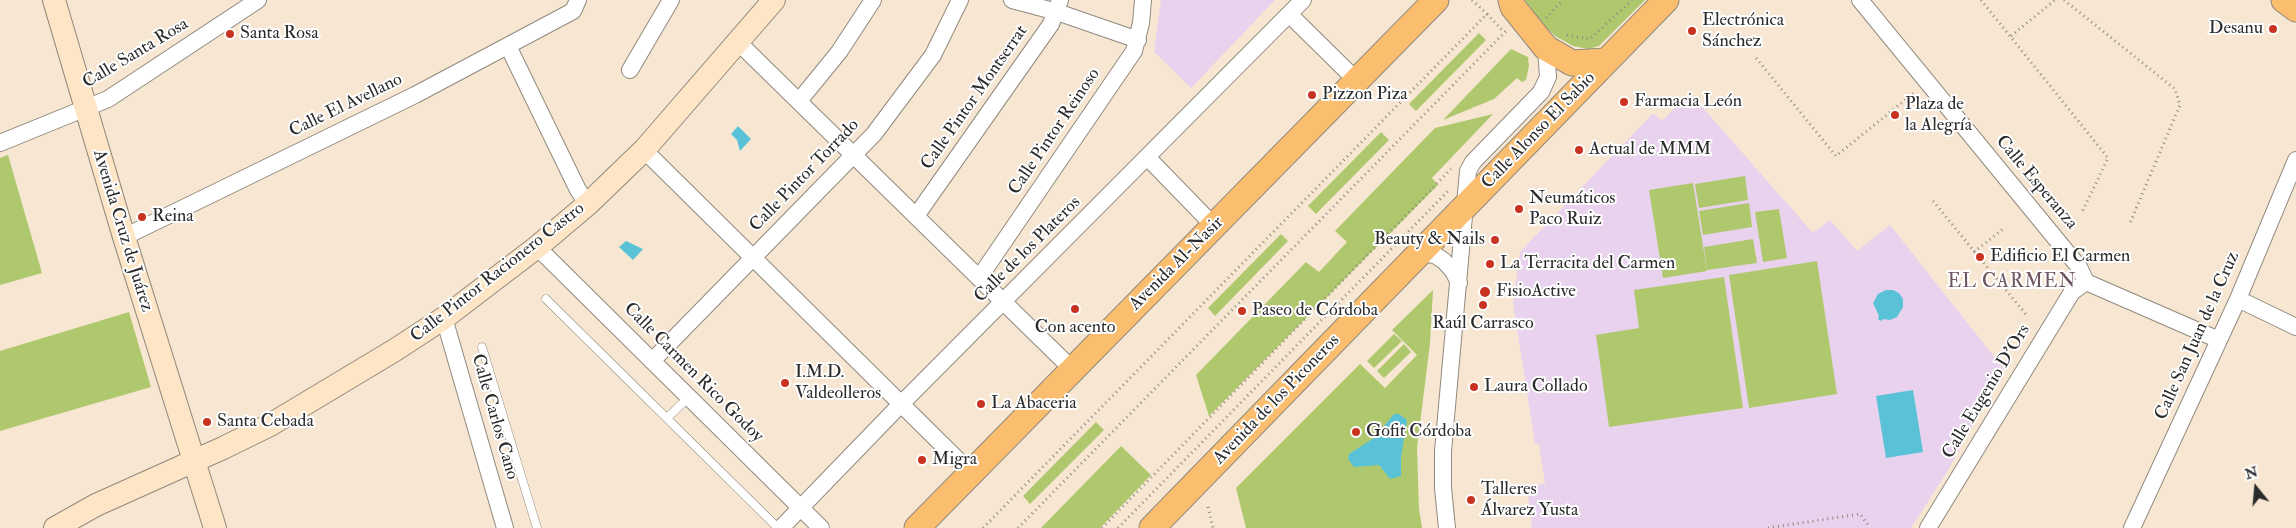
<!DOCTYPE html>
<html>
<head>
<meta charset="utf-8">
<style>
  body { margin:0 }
  #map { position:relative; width:2296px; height:528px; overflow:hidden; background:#f7e7d2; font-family:"IM FELL Double Pica",serif }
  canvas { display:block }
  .north { position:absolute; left:2231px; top:463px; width:50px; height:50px; -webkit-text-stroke:4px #fff; paint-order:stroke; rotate:343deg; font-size:14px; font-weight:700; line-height:20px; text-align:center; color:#2b2b2b }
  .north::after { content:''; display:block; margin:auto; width:18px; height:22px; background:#2b2b2b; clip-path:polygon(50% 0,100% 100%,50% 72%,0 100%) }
</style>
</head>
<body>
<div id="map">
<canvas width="2296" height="528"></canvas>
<div class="north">N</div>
</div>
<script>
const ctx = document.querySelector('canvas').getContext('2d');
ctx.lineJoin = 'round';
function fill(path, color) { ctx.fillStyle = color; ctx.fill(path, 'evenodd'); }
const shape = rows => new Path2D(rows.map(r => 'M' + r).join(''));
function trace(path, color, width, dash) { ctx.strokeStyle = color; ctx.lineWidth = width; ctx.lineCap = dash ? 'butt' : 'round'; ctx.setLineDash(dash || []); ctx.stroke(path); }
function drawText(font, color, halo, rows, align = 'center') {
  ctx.font = font + ' "IM FELL Double Pica",serif'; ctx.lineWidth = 4; ctx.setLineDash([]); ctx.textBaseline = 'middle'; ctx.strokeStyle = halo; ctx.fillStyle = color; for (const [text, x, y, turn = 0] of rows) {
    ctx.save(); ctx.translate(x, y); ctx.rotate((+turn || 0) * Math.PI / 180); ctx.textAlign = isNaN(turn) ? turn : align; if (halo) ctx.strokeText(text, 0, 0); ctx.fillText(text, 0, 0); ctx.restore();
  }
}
fill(shape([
  [1161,0,1275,0,1191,88,1154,52],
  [1690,93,1813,233,1830,220,1857,251,1890,225,2004,369,1947,472,1911,528,1532,528,1527,488,1545,483,1539,444,1535,444,1513,303,1520,252,1653,113,1662,121]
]), '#e9d2ed');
fill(shape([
  [1525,0,1645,0,1599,46,1588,49,1573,46,1555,36,1542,23],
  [1479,33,1486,40,1416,111,1409,104],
  [1511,49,1528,57,1529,66,1526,80,1522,82,1517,78,1494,99,1443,120],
  [1493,114,1432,178,1438,185,1209,416,1196,375,1306,262,1319,272,1347,242,1335,231,1435,128],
  [1381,132,1389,140,1316,214,1308,206],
  [8,155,42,273,0,285,0,158],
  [1745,176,1748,200,1699,208,1695,184],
  [1693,183,1707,271,1663,278,1649,190],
  [1749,203,1752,227,1703,235,1699,211],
  [1779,209,1787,258,1763,262,1755,212],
  [1281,234,1288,241,1215,316,1208,308],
  [1753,239,1757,263,1707,270,1704,247],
  [1817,261,1837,394,1749,408,1729,275],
  [1724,277,1743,408,1609,427,1596,335,1639,328,1634,290],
  [1433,290,1430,343,1417,448,1419,509,1422,528,1246,528,1236,488,1360,364,1385,388,1417,355,1392,330],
  [129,312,151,387,0,431,0,351],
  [1394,334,1402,341,1374,368,1367,361],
  [1404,344,1411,352,1384,378,1377,371],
  [1096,422,1104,430,1030,504,1023,496],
  [1121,446,1151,475,1100,528,1041,528]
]), '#b0c86d');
fill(shape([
  [738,126,751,139,740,151,737,140,731,134],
  [626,241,643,249,633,260,619,247],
  [1886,290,1893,290,1899,293,1903,299,1903,307,1897,317,1890,320,1883,319,1881,321,1878,319,1879,316,1873,303,1878,294],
  [1913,390,1923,452,1886,458,1876,396],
  [1394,414,1399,414,1407,420,1401,457,1401,476,1390,479,1379,465,1354,467,1348,459,1349,454,1374,438]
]), '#5ac2d7');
const lane = shape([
  [546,299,778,528],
  [482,347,537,528],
  [668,417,689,397]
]);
const street = shape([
  [1012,0,1057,12,1138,40],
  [1860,0,2079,267,2086,282,2219,340],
  [1289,14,1357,81],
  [739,43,1073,370],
  [508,46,578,190,588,204],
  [630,70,671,0],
  [799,101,839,52,873,0],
  [0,143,108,99,258,0],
  [644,150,971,473],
  [1148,158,1214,226],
  [916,216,1051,24,1060,0],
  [124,237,415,95,573,11,578,0],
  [537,247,821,528],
  [1420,253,1435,255,1444,261,1453,271,1459,283],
  [979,278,1134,51,1141,23,1143,0],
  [2238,299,2296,327],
  [444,318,505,528],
  [652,361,874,134,933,55,960,0],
  [781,528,901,404,1303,0],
  [1447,528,1443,488,1443,451,1468,171,1473,162,1541,92,1548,77,1546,48],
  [1928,528,2072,292,2086,282],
  [2132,528,2238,299,2296,160]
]);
const secondary = shape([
  [54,0,124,237,215,528],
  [55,528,96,505,223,448,270,425,395,350,444,318,537,247,588,204,644,150,774,0]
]);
const primary = shape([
  [1511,0,1513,7,1546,48,1572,63,1606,61],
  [2284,0,2296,9],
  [917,528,1436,0],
  [1152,528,1666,0]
]);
trace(lane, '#91897e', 9);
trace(street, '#91897e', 18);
trace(secondary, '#91897e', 24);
trace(primary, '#91897e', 27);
trace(shape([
  [1472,0,1487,14],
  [1981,0,2108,158,2081,214],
  [2064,0,2175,89,2180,105,2130,223],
  [1546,18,1563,0],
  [1567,35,1590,39,1632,0],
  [2011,36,2055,0],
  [1756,58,1836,156,1915,92],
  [1933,201,2028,317],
  [1974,252,2003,229],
  [1208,507,1213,528],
  [983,528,1487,14,1504,32],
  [1018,528,1506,31],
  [1102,528,1451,169],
  [1118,528,1450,189],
  [1768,528,1860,514,1868,525]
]), '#91897e', 3, [1, 4]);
trace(lane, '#fff', 8);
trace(street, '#fff', 16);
trace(secondary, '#fde5c5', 22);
trace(primary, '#fbbd6e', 25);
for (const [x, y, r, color] of [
  [2273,29,5,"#c8321e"],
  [1692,31,5,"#c8321e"],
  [230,34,5,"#c8321e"],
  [1312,95,5,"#c8321e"],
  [1624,102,5,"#c8321e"],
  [1895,115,5,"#c8321e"],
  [1579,150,5,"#c8321e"],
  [1519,209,5,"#c8321e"],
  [142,217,5,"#c8321e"],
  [1495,240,5,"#c8321e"],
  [1980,257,5,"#c8321e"],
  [1490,264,5,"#c8321e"],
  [1485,292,6,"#c8321e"],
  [1483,305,5,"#c8321e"],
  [1075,309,5,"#c8321e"],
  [1242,311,5,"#c8321e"],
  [785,383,5,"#c8321e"],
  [1474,387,5,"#c8321e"],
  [981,404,5,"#c8321e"],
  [207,422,5,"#c8321e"],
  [1356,432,5,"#c8321e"],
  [922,460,5,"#c8321e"],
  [1471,500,5,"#c8321e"]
]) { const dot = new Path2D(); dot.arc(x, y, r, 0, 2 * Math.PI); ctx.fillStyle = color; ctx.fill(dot); trace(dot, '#fff', 2); }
drawText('18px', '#2b2b2b', '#fff', [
  ["Electrónica",1702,21],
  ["Sánchez",1702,42],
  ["Desanu",2263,29,"right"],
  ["Santa Rosa",240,34],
  ["Pizzon Piza",1322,95],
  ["Farmacia León",1634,102],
  ["Plaza de",1905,105],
  ["la Alegría",1905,126],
  ["Actual de MMM",1589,150],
  ["Neumáticos",1529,199],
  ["Paco Ruiz",1529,220],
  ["Reina",152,217],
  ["Beauty & Nails",1485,240,"right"],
  ["Edificio El Carmen",1990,257],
  ["La Terracita del Carmen",1500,264],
  ["FisioActive",1496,292],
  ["Paseo de Córdoba",1252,311],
  ["Raúl Carrasco",1483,324,"center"],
  ["Con acento",1075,328,"center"],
  ["I.M.D.",795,373],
  ["Valdeolleros",795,394],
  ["Laura Collado",1484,387],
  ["La Abaceria",991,404],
  ["Santa Cebada",217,422],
  ["Gofit Córdoba",1366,432],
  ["Migra",932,460],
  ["Talleres",1481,490],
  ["Álvarez Yusta",1481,511]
], 'left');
drawText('18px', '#2b2b2b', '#fff', [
  ["Calle Santa Rosa",136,54,-31],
  ["Calle Pintor Montserrat",975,98,-55],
  ["Calle El Avellano",346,106,-26],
  ["Calle Alonso El Sabio",1539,131,-46],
  ["Calle Pintor Reinoso",1055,132,-56],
  ["Calle Pintor Torrado",805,176,-46],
  ["Calle Esperanza",2036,183,50],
  ["Avenida Cruz de Juárez",122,231,73],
  ["Calle de los Plateros",1028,250,-45],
  ["Avenida Al-Nasir",1177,264,-45],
  ["Calle Pintor Racionero Castro",498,273,-38],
  ["Calle San Juan de la Cruz",2198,336,-66],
  ["Calle Carmen Rico Godoy",693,373,45],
  ["Calle Eugenio D'Ors",1987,392,-59],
  ["Avenida de los Piconeros",1277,400,-46],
  ["Calle Carlos Cano",494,417,74]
]);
ctx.letterSpacing = '1px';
drawText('19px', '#6f5661', '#fff', [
  ["EL CARMEN",2012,283]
]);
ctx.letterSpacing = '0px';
</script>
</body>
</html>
